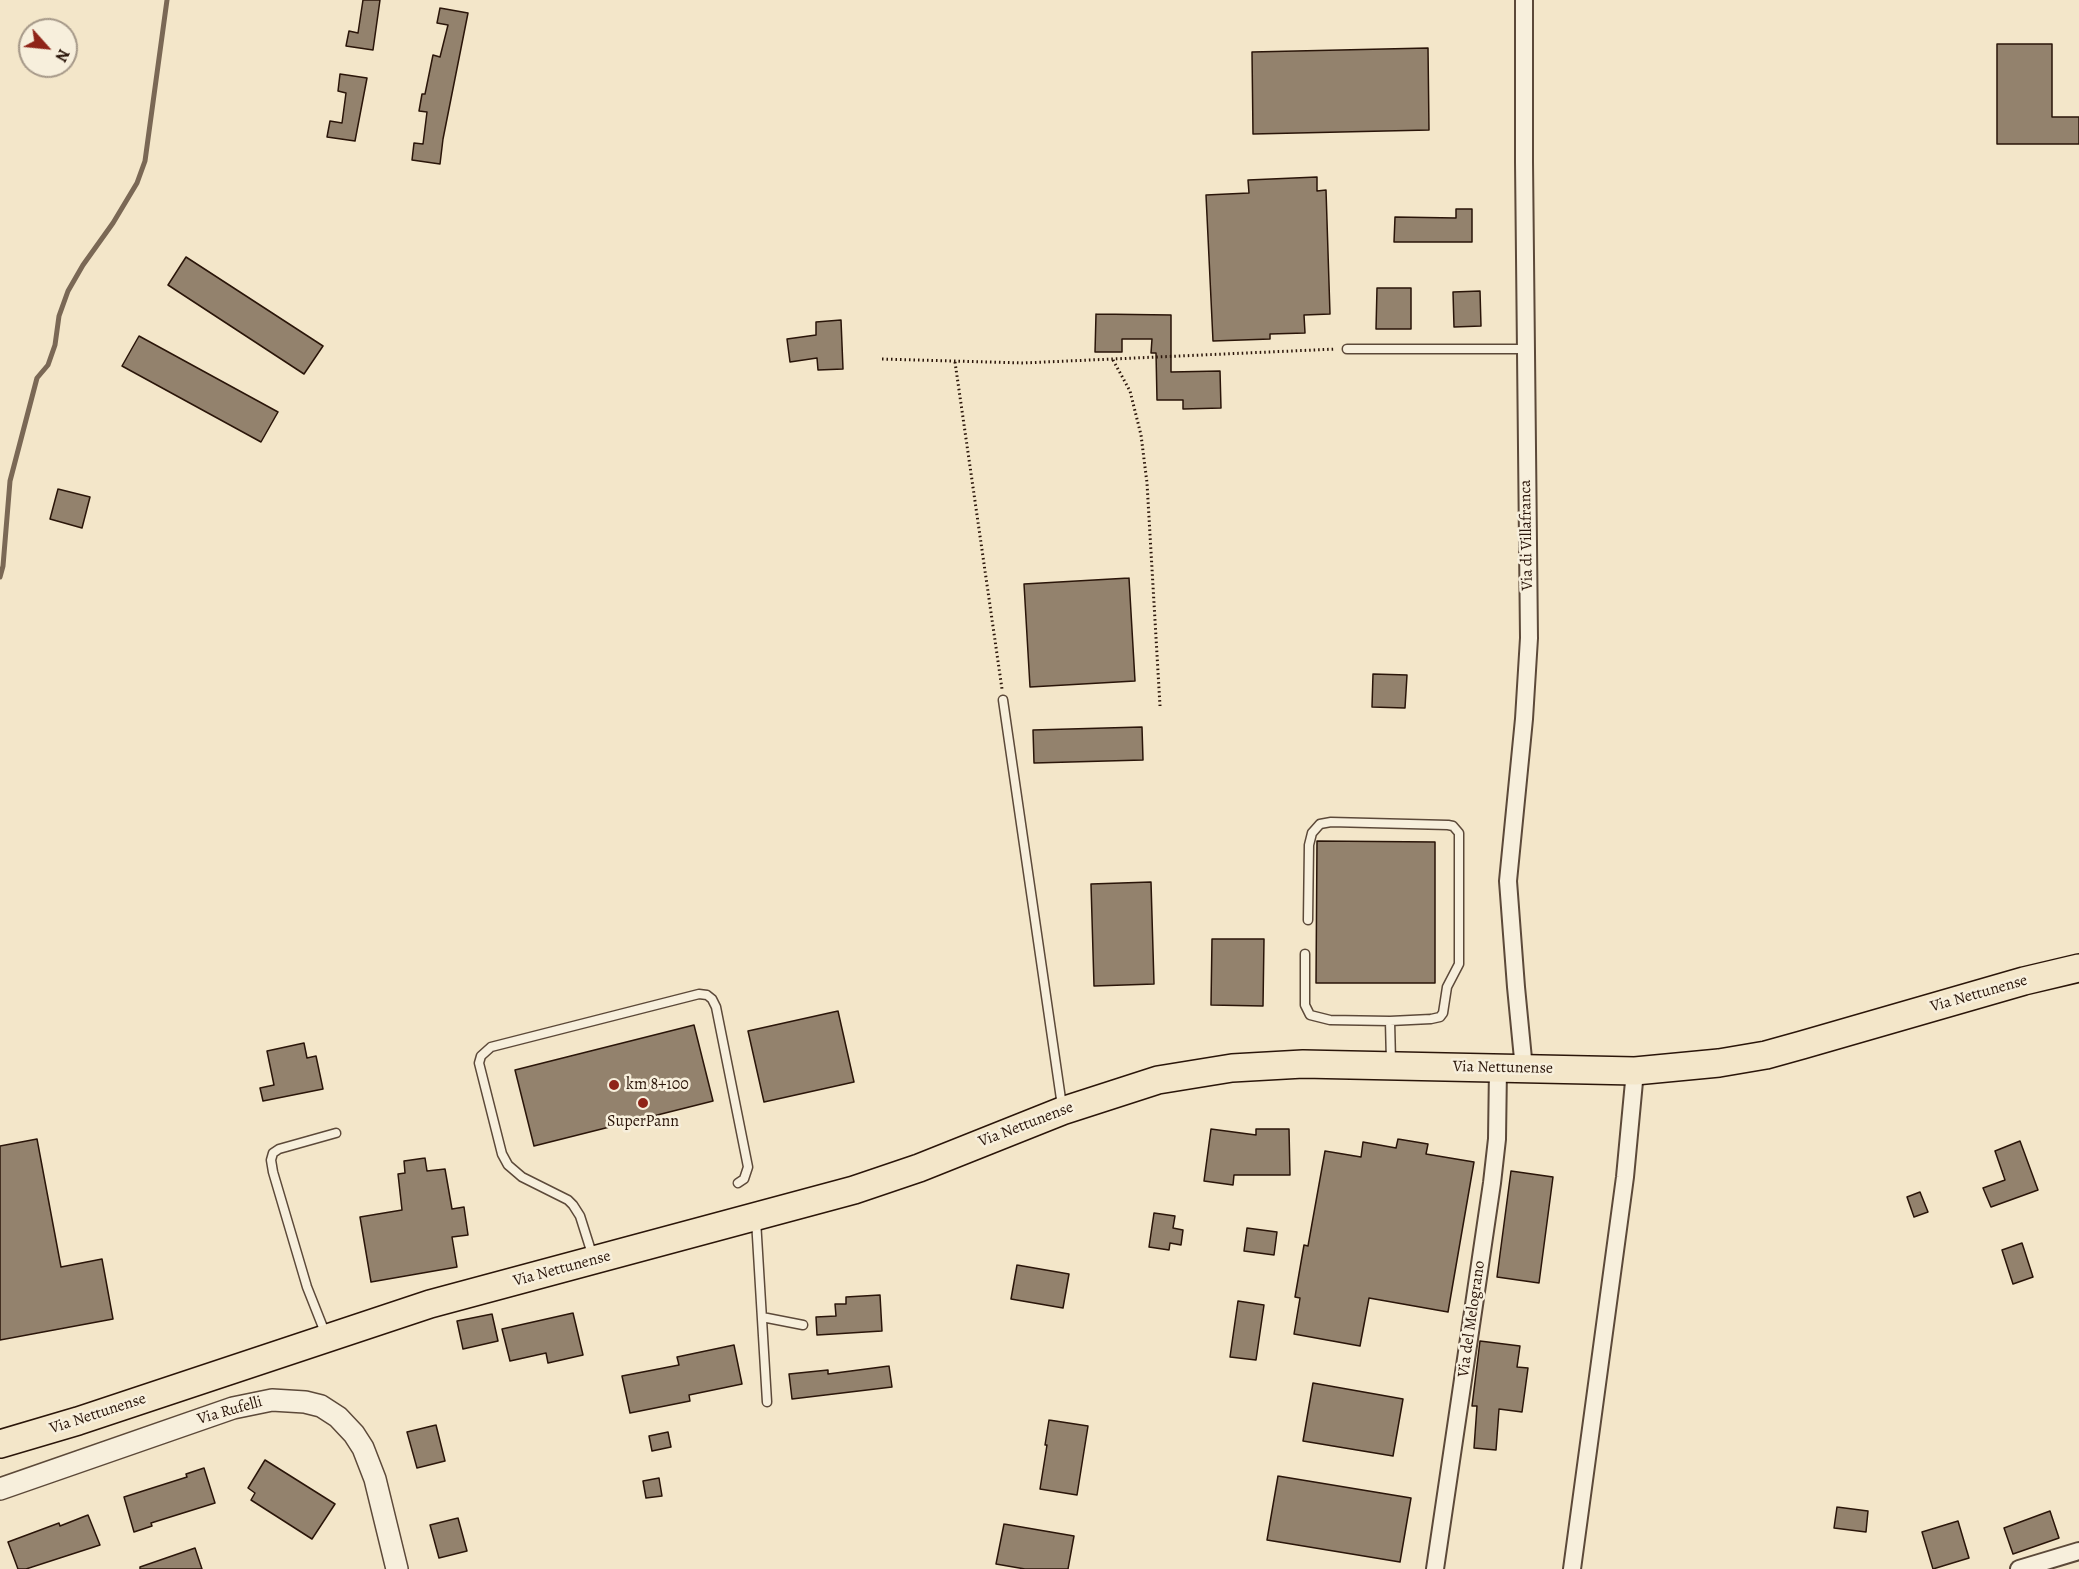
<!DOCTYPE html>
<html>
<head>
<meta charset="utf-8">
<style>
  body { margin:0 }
  #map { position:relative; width:2079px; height:1569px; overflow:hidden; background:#f3e6c9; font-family:Alegreya,serif }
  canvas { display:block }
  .north { position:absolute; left:18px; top:18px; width:60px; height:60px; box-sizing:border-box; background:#f7efdc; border:2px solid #a59888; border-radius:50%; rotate:117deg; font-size:16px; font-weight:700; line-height:24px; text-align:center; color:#2a1509 }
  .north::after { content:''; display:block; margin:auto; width:21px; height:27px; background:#8f2418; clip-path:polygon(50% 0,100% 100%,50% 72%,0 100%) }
</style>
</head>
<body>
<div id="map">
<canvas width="2079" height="1569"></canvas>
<div class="north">N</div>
</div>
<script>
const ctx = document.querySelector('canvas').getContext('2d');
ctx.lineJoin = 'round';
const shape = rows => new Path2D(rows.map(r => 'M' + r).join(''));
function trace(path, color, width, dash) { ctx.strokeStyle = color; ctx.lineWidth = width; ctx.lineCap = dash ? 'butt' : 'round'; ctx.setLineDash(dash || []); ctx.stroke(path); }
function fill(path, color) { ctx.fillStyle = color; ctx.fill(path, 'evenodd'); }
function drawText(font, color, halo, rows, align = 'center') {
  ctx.font = font + ' Alegreya,serif'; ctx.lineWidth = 5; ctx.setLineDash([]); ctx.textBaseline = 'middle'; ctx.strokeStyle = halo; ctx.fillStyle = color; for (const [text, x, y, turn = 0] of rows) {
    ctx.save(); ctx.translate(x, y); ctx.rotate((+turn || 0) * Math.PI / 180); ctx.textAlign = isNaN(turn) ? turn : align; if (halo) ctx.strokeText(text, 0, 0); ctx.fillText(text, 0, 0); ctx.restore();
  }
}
trace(shape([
  [0,577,3,566,10,481,37,378,48,365,55,345,59,316,68,291,83,265,113,223,137,183,145,161,167,0]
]), '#7a6855', 5);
const building = shape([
  [363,0,380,0,373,50,346,46,349,31,358,33,363,0],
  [440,8,468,13,443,139,440,164,412,160,414,143,423,144,427,112,419,111,422,94,425,94,433,55,440,57,448,25,437,23,440,8],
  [1997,44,2052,44,2052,117,2079,117,2079,144,1997,144,1997,44],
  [1428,48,1429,130,1253,134,1252,52,1428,48],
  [340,74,367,78,355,141,327,137,330,121,342,123,346,93,338,91,340,74],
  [1317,177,1317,191,1326,190,1330,314,1304,315,1305,333,1270,334,1270,339,1213,341,1206,195,1249,193,1248,180,1317,177],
  [1456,209,1472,209,1472,242,1394,242,1395,217,1456,218,1456,209],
  [186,257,323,346,304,374,168,285,186,257],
  [1377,288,1411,288,1411,329,1376,329,1377,288],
  [1480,291,1481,326,1454,327,1453,292,1480,291],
  [1096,314,1171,315,1171,372,1220,371,1221,408,1183,409,1183,400,1157,400,1156,353,1151,353,1152,339,1122,339,1122,352,1095,352,1096,314],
  [841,320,843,369,818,370,817,358,790,362,787,339,816,335,816,322,841,320],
  [139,336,278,412,261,442,122,366,139,336],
  [58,489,90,497,82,528,50,519,58,489],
  [1129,578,1135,681,1030,687,1024,584,1129,578],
  [1373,674,1407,675,1405,708,1372,707,1373,674],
  [1142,727,1143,760,1034,763,1033,730,1142,727],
  [1317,841,1435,842,1435,983,1316,983,1317,841],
  [1151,882,1154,984,1094,986,1091,884,1151,882],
  [1212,939,1264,939,1263,1006,1211,1005,1212,939],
  [838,1011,854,1082,764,1102,748,1031,838,1011],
  [694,1025,713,1101,534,1146,515,1070,694,1025],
  [304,1043,307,1058,316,1056,323,1089,263,1101,260,1088,274,1085,267,1051,304,1043],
  [1211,1129,1256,1135,1256,1129,1289,1129,1290,1175,1234,1175,1233,1185,1204,1181,1211,1129],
  [37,1139,61,1267,102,1259,113,1319,0,1340,0,1146,37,1139],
  [1398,1139,1428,1144,1426,1154,1474,1162,1448,1312,1369,1298,1360,1346,1294,1334,1300,1298,1295,1297,1304,1245,1308,1246,1325,1151,1361,1157,1363,1142,1396,1148,1398,1139],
  [2020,1141,2038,1190,1991,1207,1983,1188,2005,1180,1995,1151,2020,1141],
  [425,1158,427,1171,445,1169,452,1209,464,1207,468,1235,452,1237,457,1267,371,1282,360,1217,402,1210,398,1174,405,1173,404,1161,425,1158],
  [1511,1171,1553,1177,1539,1283,1497,1277,1511,1171],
  [1920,1192,1928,1212,1914,1217,1907,1197,1920,1192],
  [1154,1213,1175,1216,1173,1228,1183,1230,1181,1245,1170,1243,1169,1250,1149,1247,1154,1213],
  [1247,1228,1277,1232,1274,1255,1244,1251,1247,1228],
  [2022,1243,2033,1277,2013,1284,2002,1250,2022,1243],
  [1017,1265,1069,1274,1063,1308,1011,1299,1017,1265],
  [880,1295,882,1331,817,1335,816,1317,836,1316,835,1304,846,1304,846,1297,880,1295],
  [1238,1301,1264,1305,1256,1360,1230,1357,1238,1301],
  [573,1313,583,1355,548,1363,546,1353,510,1361,502,1329,573,1313],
  [492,1314,498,1341,463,1349,457,1321,492,1314],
  [1480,1341,1520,1346,1517,1367,1528,1368,1522,1412,1499,1409,1496,1450,1474,1448,1477,1406,1472,1406,1480,1341],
  [734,1345,742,1384,689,1395,690,1401,630,1413,622,1376,679,1365,677,1357,734,1345],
  [889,1366,892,1387,792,1399,789,1374,828,1370,828,1374,889,1366],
  [1313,1383,1403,1399,1393,1456,1303,1441,1313,1383],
  [1049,1420,1088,1426,1077,1495,1040,1489,1047,1445,1045,1445,1049,1420],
  [436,1425,445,1461,417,1468,407,1432,436,1425],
  [668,1432,671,1447,652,1451,649,1436,668,1432],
  [265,1460,335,1504,312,1539,251,1500,255,1493,248,1488,265,1460],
  [204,1468,215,1503,151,1523,152,1526,134,1532,124,1497,187,1477,186,1474,204,1468],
  [1278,1476,1411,1498,1400,1562,1267,1540,1278,1476],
  [659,1478,662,1496,646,1498,643,1481,659,1478],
  [1837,1507,1868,1511,1866,1532,1834,1528,1837,1507],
  [2050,1511,2059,1538,2013,1554,2004,1528,2050,1511],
  [88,1515,100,1545,26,1569,18,1569,8,1542,59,1523,60,1526,88,1515],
  [458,1518,467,1551,439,1558,430,1525,458,1518],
  [1958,1521,1969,1558,1933,1569,1922,1532,1958,1521],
  [1004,1524,1074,1536,1068,1569,1025,1569,996,1564,1004,1524],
  [195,1548,202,1569,140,1569,140,1567,195,1548]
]);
fill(building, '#93826d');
trace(building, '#2a1509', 1.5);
const service = shape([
  [1347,349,1526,349],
  [1003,700,1062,1106],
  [1308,920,1309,845,1312,833,1320,824,1331,822,1448,825,1453,826,1459,833,1459,964,1447,987,1443,1013,1440,1017,1431,1019,1390,1021,1391,1062],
  [1305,954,1305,1005,1310,1015,1330,1020,1390,1021],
  [756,1220,767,1402],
  [593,1257,580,1216,573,1205,568,1200,522,1177,508,1165,502,1154,479,1063,481,1056,491,1047,699,994,707,995,712,999,716,1007,748,1167,744,1179,738,1183],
  [762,1317,803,1325],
  [326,1335,307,1287,273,1172,271,1160,273,1153,279,1149,336,1133]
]);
const minor = shape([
  [1524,0,1524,162,1529,638,1524,719,1508,881,1516,987,1524,1069],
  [1435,1569,1492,1183,1497,1139,1498,1068],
  [1572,1569,1625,1177,1635,1071],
  [2019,1569,2079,1551]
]);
const tertiary = shape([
  [0,1489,233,1408,272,1400,305,1402,321,1406,338,1417,354,1434,363,1448,375,1479,397,1569]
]);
const primary = shape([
  [0,1444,78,1421,430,1304,854,1190,919,1168,1062,1111,1158,1080,1232,1068,1303,1064,1635,1071,1719,1063,1766,1055,1802,1045,2024,981,2079,968]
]);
trace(service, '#5c4939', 11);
trace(minor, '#5c4939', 20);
trace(tertiary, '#5c4939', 24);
trace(primary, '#2a1509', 30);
trace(shape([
  [882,359,1023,363,1336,349],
  [1113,360,1130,391,1141,435,1147,483,1160,706],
  [955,362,1002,689]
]), '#2a1509', 3, [1.5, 3]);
trace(service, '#f7efdc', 8);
trace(minor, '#f7efdc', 16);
trace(tertiary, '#f7efdc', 21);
trace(primary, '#f3e6c9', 27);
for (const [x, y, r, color] of [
  [614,1085,6,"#8f2418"],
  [643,1103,6,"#8f2418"]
]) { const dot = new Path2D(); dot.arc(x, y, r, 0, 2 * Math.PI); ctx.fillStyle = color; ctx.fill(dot); trace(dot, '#f7efdc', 2); }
drawText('16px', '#2a1509', '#f7efdc', [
  ["Via di Villafranca",1527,535,-91],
  ["Via Nettunense",1979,994,-16],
  ["Via Nettunense",1503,1068,1],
  ["Via Nettunense",1026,1125,-21],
  ["Via Nettunense",562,1269,-15],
  ["Via del Melograno",1472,1319,-82],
  ["Via Rufelli",230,1411,-16],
  ["Via Nettunense",98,1414,-18]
]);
drawText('16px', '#2a1509', '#f7efdc', [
  ["km 8+100",626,1085],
  ["SuperPann",643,1122,"center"]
], 'left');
</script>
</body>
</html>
